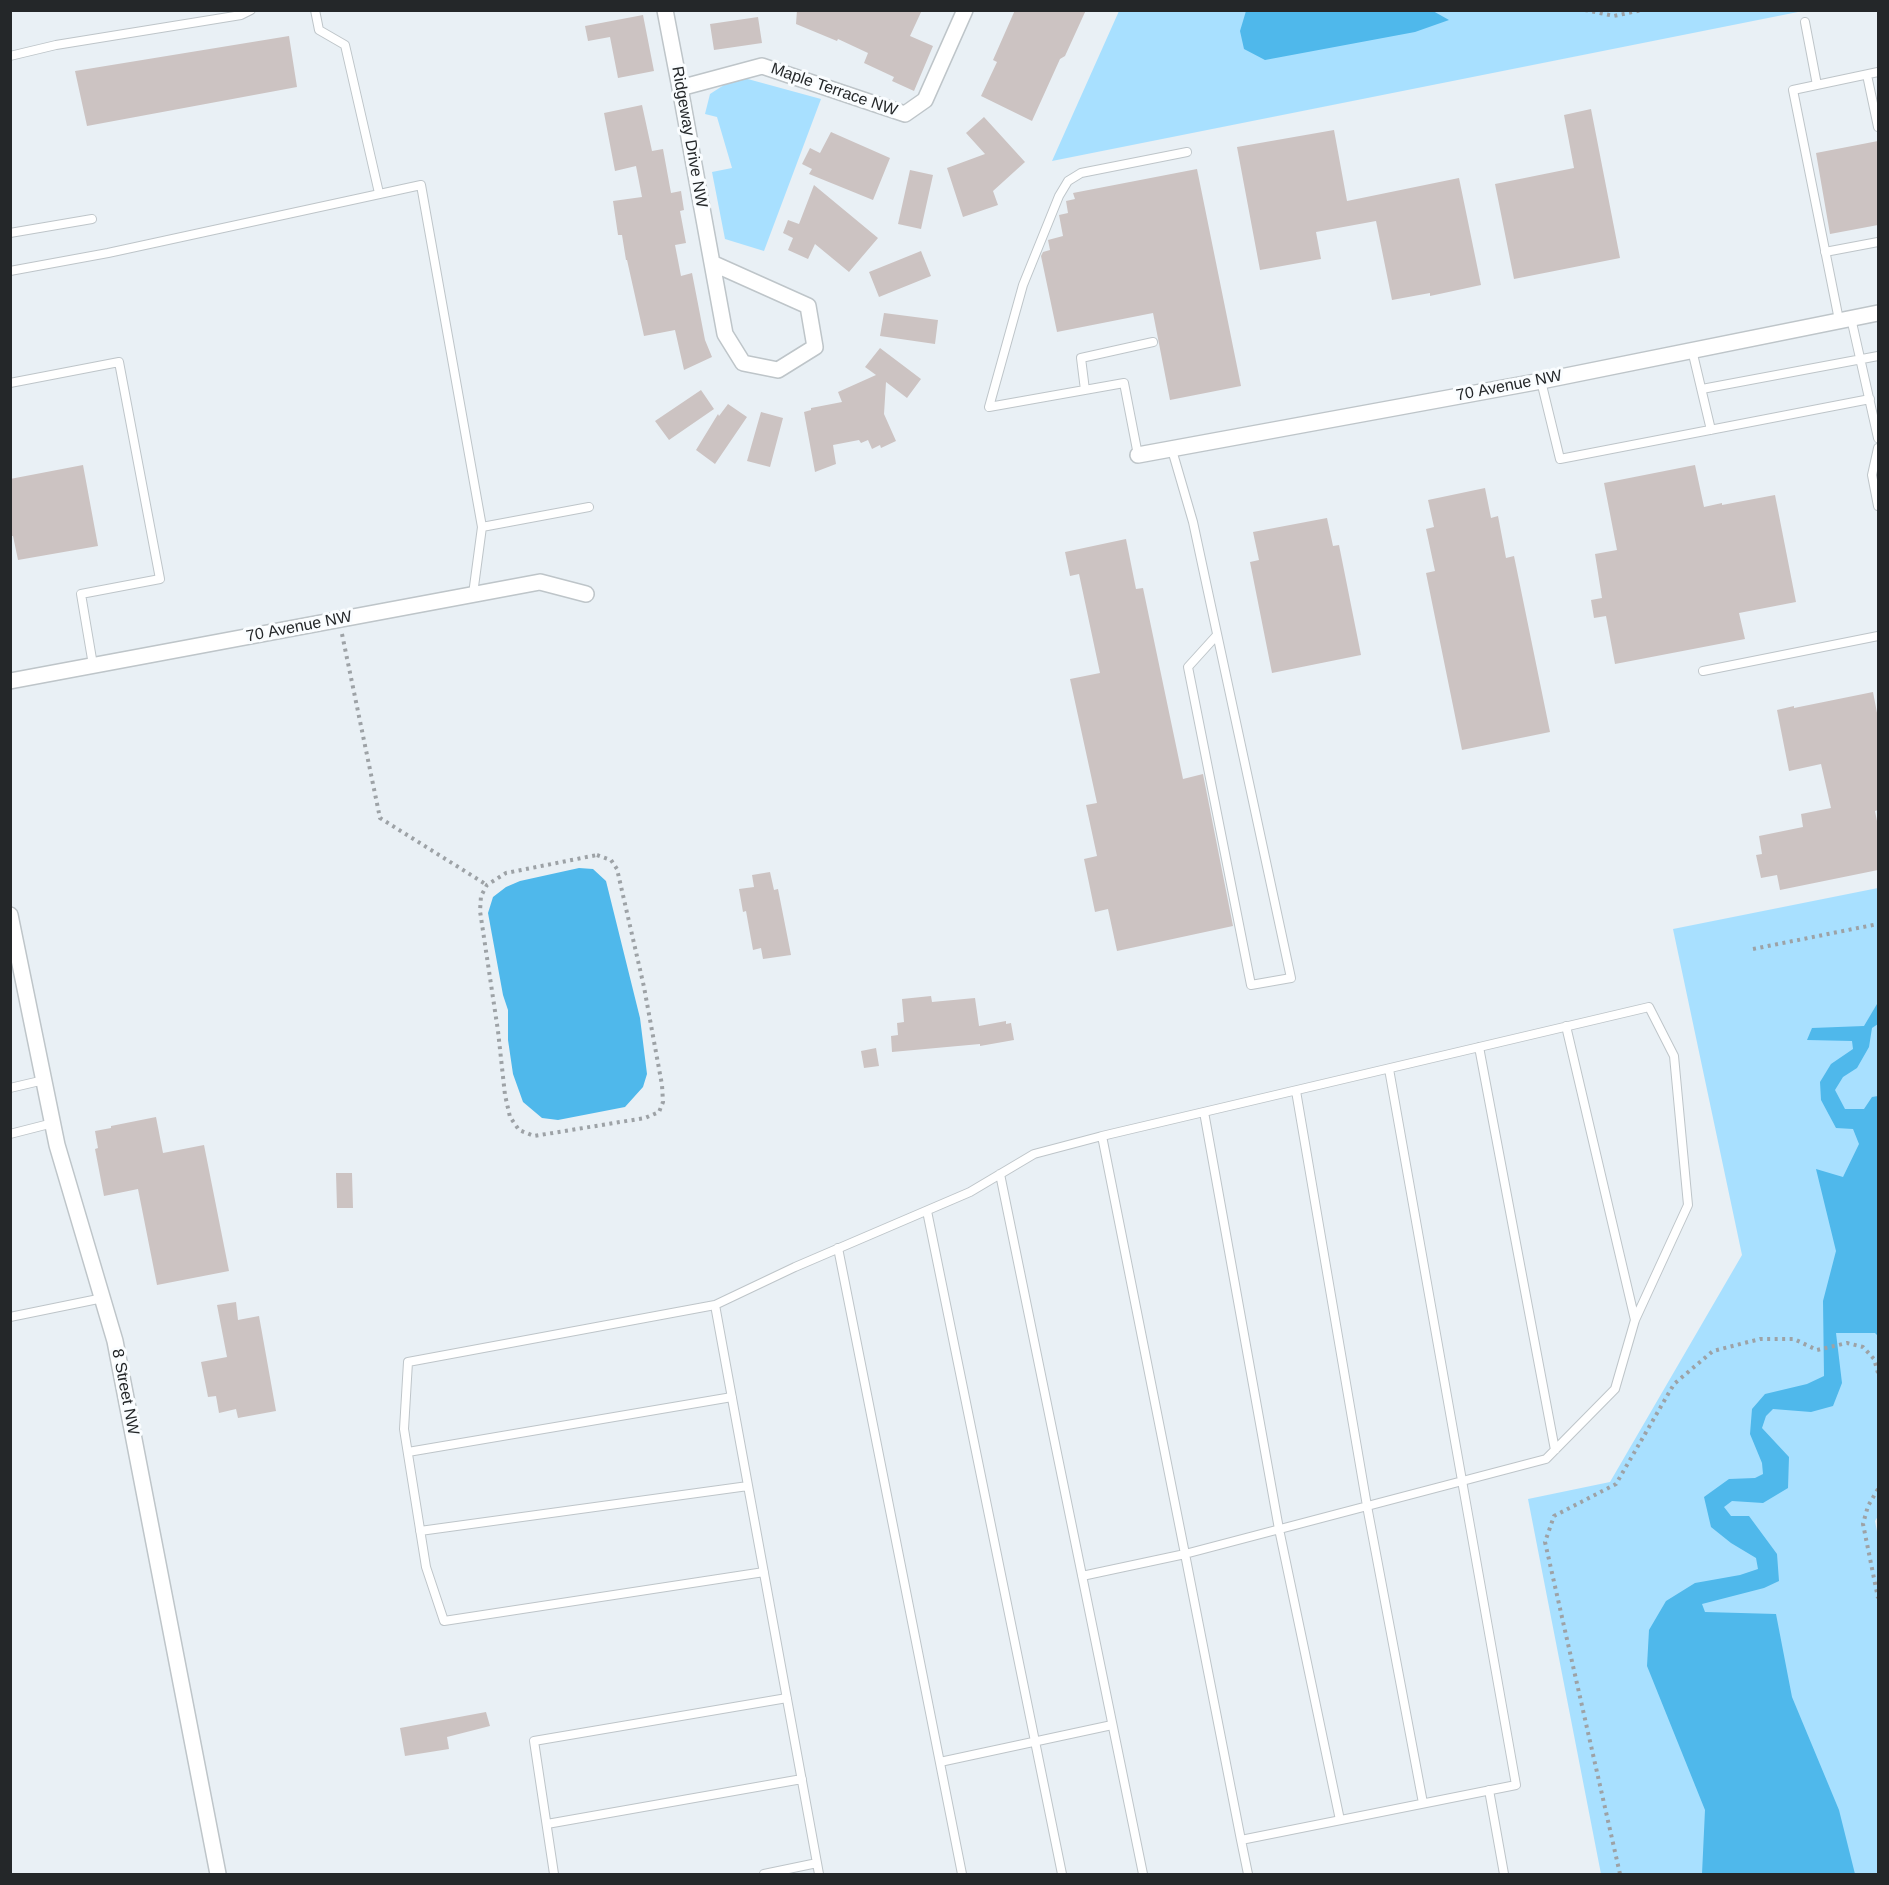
<!DOCTYPE html>
<html>
<head>
<meta charset="utf-8">
<style>
  body { margin:0 }
  #map { position:relative; width:1889px; height:1885px; overflow:hidden; background:#e9f0f5; font-family:Helvetica,sans-serif }
  canvas { display:block }
  .frame { position:absolute; inset:0; border:12px solid #242729; pointer-events:none }
</style>
</head>
<body>
<div id="map">
<canvas width="1889" height="1885"></canvas>
<div class="frame"></div>
</div>
<script>
const ctx = document.querySelector('canvas').getContext('2d');
ctx.lineJoin = 'round';
function fill(path, color) { ctx.fillStyle = color; ctx.fill(path, 'evenodd'); }
const shape = rows => new Path2D(rows.map(r => 'M' + r).join(''));
function trace(path, color, width, dash) { ctx.strokeStyle = color; ctx.lineWidth = width; ctx.lineCap = dash ? 'butt' : 'round'; ctx.setLineDash(dash || []); ctx.stroke(path); }
function drawText(font, color, halo, rows, align = 'center') {
  ctx.font = font + ' Helvetica,sans-serif'; ctx.lineWidth = 6; ctx.setLineDash([]); ctx.textBaseline = 'middle'; ctx.strokeStyle = halo; ctx.fillStyle = color; for (const [text, x, y, turn = 0] of rows) {
    ctx.save(); ctx.translate(x, y); ctx.rotate((+turn || 0) * Math.PI / 180); ctx.textAlign = isNaN(turn) ? turn : align; if (halo) ctx.strokeText(text, 0, 0); ctx.fillText(text, 0, 0); ctx.restore();
  }
}
fill(shape([
  [1119,11,1803,11,1052,161],
  [744,78,821,99,764,251,725,239,712,172,732,168,717,117,705,114,710,94,727,83],
  [1878,888,1878,1516,1875,1521,1878,1537,1878,1874,1601,1874,1528,1499,1610,1482,1742,1255,1673,929]
]), '#a8e0ff');
fill(shape([
  [1433,11,1449,20,1415,32,1265,60,1244,49,1240,31,1246,11],
  [579,868,593,869,606,881,640,1018,647,1074,643,1087,625,1107,558,1120,542,1118,523,1102,513,1074,508,1040,508,1010,503,995,488,913,493,897,506,887,520,881],
  [1877,1004,1878,1004,1878,1024,1872,1028,1869,1047,1857,1068,1843,1077,1835,1090,1845,1109,1864,1109,1872,1097,1878,1096,1878,1336,1875,1333,1836,1333,1842,1383,1833,1406,1811,1412,1773,1409,1766,1416,1762,1428,1789,1457,1788,1488,1763,1503,1732,1501,1724,1507,1731,1516,1749,1516,1777,1554,1779,1581,1764,1588,1702,1604,1705,1612,1776,1614,1792,1697,1839,1810,1855,1874,1702,1874,1705,1810,1647,1666,1649,1630,1666,1601,1695,1583,1740,1575,1758,1569,1756,1558,1731,1543,1711,1527,1704,1497,1729,1479,1755,1478,1763,1474,1762,1463,1750,1434,1752,1409,1765,1394,1807,1384,1824,1376,1823,1301,1836,1251,1816,1169,1843,1177,1859,1144,1853,1129,1836,1128,1821,1100,1820,1082,1831,1064,1853,1049,1852,1041,1807,1040,1812,1028,1864,1026]
]), '#4fb8eb');
fill(shape([
  [797,10,922,10,910,36,933,46,914,91,892,81,894,77,864,63,868,53,838,39,837,41,796,24],
  [1015,10,1086,10,1065,56,1060,59,1032,121,981,96,997,62,993,60],
  [643,15,654,71,618,78,610,37,588,41,585,26],
  [758,17,762,43,714,50,710,24],
  [289,36,297,87,87,126,75,71],
  [642,105,652,151,663,149,671,193,681,191,684,210,680,211,686,243,675,245,681,276,692,273,705,340,712,357,684,370,675,330,644,336,627,260,626,260,622,235,618,235,613,201,642,197,636,166,615,171,604,113],
  [1591,109,1620,258,1514,279,1495,184,1574,168,1564,115],
  [984,117,1025,162,993,191,998,205,963,217,947,168,985,154,966,133],
  [1334,130,1347,201,1459,178,1481,285,1430,296,1430,293,1392,300,1376,221,1316,232,1321,259,1260,270,1237,147],
  [831,132,890,158,873,200,809,174,812,169,802,164,810,148,820,153],
  [1878,141,1878,225,1830,234,1816,153],
  [1197,169,1241,386,1170,400,1153,313,1057,332,1041,256,1043,252,1050,250,1048,240,1063,236,1059,215,1068,213,1066,201,1075,199,1073,193],
  [910,170,933,175,921,229,898,224],
  [814,185,878,238,849,272,815,244,808,259,788,250,793,238,783,233,788,220,799,224],
  [921,251,931,276,879,297,869,272],
  [884,313,938,320,935,344,880,336],
  [880,348,921,379,907,398,886,382,884,414,896,441,881,448,880,445,872,449,868,440,861,443,859,440,833,445,836,464,815,472,804,412,811,410,811,408,842,402,838,392,876,375,865,367],
  [701,390,714,409,669,440,655,421],
  [728,404,747,417,715,464,696,450,718,414,719,416],
  [761,412,783,418,770,467,747,461],
  [83,465,98,546,18,560,13,536,10,536,10,479],
  [1695,465,1704,507,1722,503,1722,505,1775,495,1796,602,1739,613,1745,639,1615,664,1606,616,1594,618,1591,600,1602,598,1595,554,1617,550,1604,483],
  [1485,488,1491,518,1498,516,1506,558,1514,556,1550,732,1462,750,1426,573,1435,571,1426,529,1434,527,1428,500],
  [1327,518,1333,546,1339,545,1361,655,1272,673,1250,562,1259,560,1253,532],
  [1126,539,1136,589,1143,588,1183,779,1203,774,1233,926,1117,951,1108,909,1095,912,1084,859,1097,856,1086,805,1097,803,1070,679,1100,673,1079,574,1070,576,1065,552],
  [1873,692,1878,718,1878,810,1875,811,1878,826,1878,870,1780,890,1777,875,1761,878,1756,855,1762,854,1759,836,1803,827,1801,814,1831,808,1821,764,1789,771,1777,710,1794,706,1794,708],
  [770,872,774,890,778,889,791,955,763,959,761,948,753,950,746,911,743,912,739,889,754,887,752,875],
  [931,996,932,1002,975,998,979,1026,1006,1021,1006,1024,1011,1023,1014,1040,980,1046,980,1044,892,1052,891,1036,898,1035,897,1023,904,1022,902,999],
  [876,1048,879,1066,864,1068,861,1051],
  [156,1117,163,1153,204,1145,229,1271,157,1285,138,1189,104,1196,95,1149,98,1148,95,1131,111,1128,111,1126],
  [336,1173,352,1173,353,1208,337,1208],
  [236,1302,238,1320,259,1316,276,1411,238,1418,236,1409,219,1413,216,1396,208,1397,201,1362,227,1357,217,1305],
  [486,1712,490,1726,447,1737,449,1749,405,1756,400,1728]
]), '#ccc3c2');
const lane = shape([
  [315,10,319,30,345,45,379,193],
  [1805,22,1817,85],
  [10,56,56,45,241,15,251,10],
  [1867,75,1878,127],
  [10,233,92,219],
  [1825,252,1878,242],
  [10,271,108,253,421,185,482,527,473,594],
  [1851,318,1878,438],
  [1839,320,1793,90,1878,72],
  [1692,350,1711,430],
  [1541,381,1560,459,1870,399],
  [10,383,119,362,160,579,81,594,93,665],
  [1702,389,1878,356],
  [1085,390,1081,358,1153,342],
  [1878,448,1872,475,1878,506],
  [1172,450,1193,522,1291,978,1251,985,1188,667,1217,635],
  [1138,455,1124,383,989,407,1023,285,1059,196,1068,181,1081,173,1187,152],
  [482,527,589,507],
  [1703,671,1878,636],
  [1566,1026,1635,1320],
  [1479,1047,1555,1450],
  [10,1088,44,1080],
  [1296,1091,1367,1506,1423,1803],
  [1204,1112,1279,1529,1340,1820],
  [10,1134,53,1123],
  [1000,1174,1143,1874],
  [927,1211,1062,1874],
  [838,1248,962,1874],
  [715,1305,408,1362,404,1429,426,1567,444,1621,764,1572],
  [10,1317,103,1298],
  [408,1452,732,1397],
  [420,1531,748,1486],
  [1082,1576,1185,1554,1546,1459,1615,1389,1635,1320,1688,1205,1674,1056,1649,1007,1102,1136,1185,1554,1241,1840,1248,1874],
  [940,1762,1112,1725],
  [1489,1790,1504,1874],
  [547,1824,802,1779],
  [1241,1840,1516,1785,1389,1069],
  [554,1874,534,1741,787,1698],
  [764,1874,817,1863],
  [819,1874,715,1305,795,1267,970,1192,1034,1154,1102,1136]
]);
const street = shape([
  [665,10,680,88,712,263,725,334,743,363,778,370,815,347,808,306,712,263],
  [680,88,762,66,905,114,925,100,965,10],
  [1138,455,1541,381,1878,313],
  [10,681,540,582,586,594],
  [10,915,57,1145,115,1341,218,1874]
]);
trace(lane, '#bec5c9', 10);
trace(street, '#bec5c9', 18);
trace(shape([
  [1585,10,1614,16,1642,10],
  [342,634,380,818,487,885],
  [597,855,611,860,617,869,644,987,662,1085,663,1102,659,1112,645,1118,534,1136,519,1130,510,1117,505,1095,498,1031,480,911,481,896,487,885,506,873,597,855],
  [1753,949,1878,924],
  [1878,1489,1868,1506,1863,1524,1878,1598],
  [1620,1874,1545,1542,1554,1516,1616,1484,1674,1384,1713,1351,1760,1339,1794,1339,1817,1350,1847,1343,1863,1347,1874,1359,1878,1373]
]), '#9da2a6', 4, [3, 4.5]);
trace(lane, '#fff', 8);
trace(street, '#fff', 15);
drawText('16px', '#242729', '#fafdff', [
  ["Maple Terrace NW",834,90,19],
  ["Ridgeway Drive NW",689,137,80],
  ["70 Avenue NW",1509,386,-11],
  ["70 Avenue NW",299,627,-11],
  ["8 Street NW",125,1392,79]
]);
</script>
</body>
</html>
